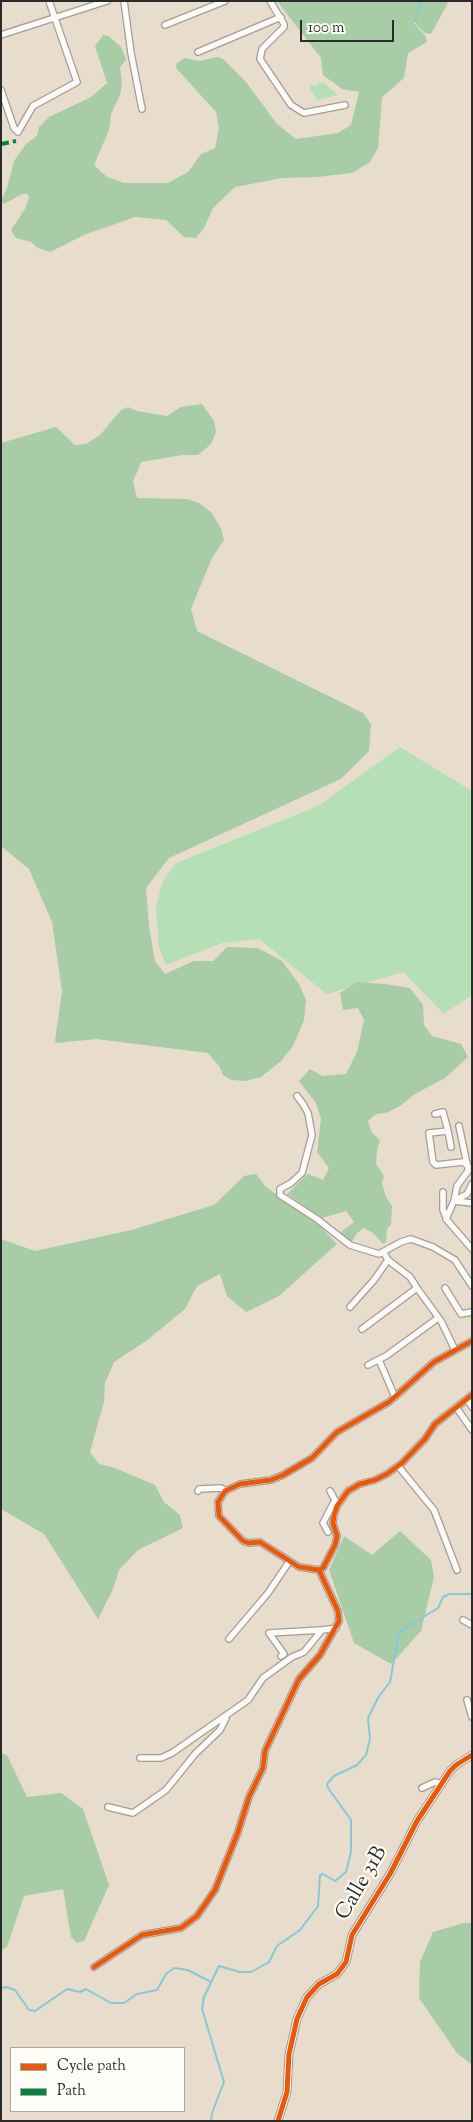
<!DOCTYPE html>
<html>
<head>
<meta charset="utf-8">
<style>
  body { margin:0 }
  #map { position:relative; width:473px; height:2122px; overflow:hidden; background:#e8ddcd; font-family:"Sorts Mill Goudy",serif }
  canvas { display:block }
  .frame { position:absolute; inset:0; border:2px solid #2b2b2b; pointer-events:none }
  .legend { position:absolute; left:10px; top:2047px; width:175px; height:65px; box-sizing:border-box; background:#fdfcf7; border:1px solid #a9a8a5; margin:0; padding:6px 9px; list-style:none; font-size:15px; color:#2b2b2b }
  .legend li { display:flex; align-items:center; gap:10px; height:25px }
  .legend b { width:25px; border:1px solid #a9a8a5 }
  .scale { position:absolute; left:300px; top:20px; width:94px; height:22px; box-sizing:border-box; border:2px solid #2b2b2b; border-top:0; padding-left:6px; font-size:15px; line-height:18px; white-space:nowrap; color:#2b2b2b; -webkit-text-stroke:4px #fdfcf7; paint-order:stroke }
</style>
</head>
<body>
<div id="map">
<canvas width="473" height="2122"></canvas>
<div class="frame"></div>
<ul class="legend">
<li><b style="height:6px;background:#e8590c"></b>Cycle path</li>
<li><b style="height:6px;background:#00873e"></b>Path</li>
</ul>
<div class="scale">100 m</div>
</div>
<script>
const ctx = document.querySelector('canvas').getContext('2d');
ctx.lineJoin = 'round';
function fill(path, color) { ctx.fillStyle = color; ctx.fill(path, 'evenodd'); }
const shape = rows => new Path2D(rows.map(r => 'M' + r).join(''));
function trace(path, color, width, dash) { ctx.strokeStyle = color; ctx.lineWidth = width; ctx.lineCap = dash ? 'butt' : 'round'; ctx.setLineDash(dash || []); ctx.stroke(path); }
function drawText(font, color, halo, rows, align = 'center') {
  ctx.font = font + ' "Sorts Mill Goudy",serif'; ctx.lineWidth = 4.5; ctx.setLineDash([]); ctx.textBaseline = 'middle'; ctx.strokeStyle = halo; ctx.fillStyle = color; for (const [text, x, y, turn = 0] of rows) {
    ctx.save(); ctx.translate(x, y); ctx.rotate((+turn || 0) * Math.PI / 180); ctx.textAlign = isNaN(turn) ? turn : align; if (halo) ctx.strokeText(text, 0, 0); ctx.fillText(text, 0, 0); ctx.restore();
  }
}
fill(shape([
  [324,83,338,95,317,100,309,87,310,84,316,86,317,84],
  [400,747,472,791,472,995,444,1014,403,972,327,994,259,939,222,943,166,965,159,947,156,907,162,883,176,863,318,806]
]), '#b5dfb5');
fill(shape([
  [277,1,449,1,431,34,425,33,416,24,416,17,414,23,425,35,427,42,408,53,404,78,382,97,378,148,370,162,352,173,317,177,282,178,235,187,213,208,204,228,196,238,184,237,166,220,135,217,84,235,50,252,38,248,31,242,16,238,11,230,25,209,29,197,27,194,22,194,4,204,1,201,7,188,14,161,26,144,37,136,39,127,49,117,91,97,107,83,95,46,103,35,109,36,121,47,126,60,120,67,122,84,120,95,111,114,109,130,94,165,107,177,124,183,168,183,188,172,201,154,215,148,219,128,216,112,176,68,177,63,184,58,200,61,218,57,223,59,246,82,277,124,296,139,338,133,351,125,359,92,342,89,323,75,321,58],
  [202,404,214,421,216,432,211,444,198,455,182,455,141,462,133,482,137,498,187,499,199,503,212,513,221,529,224,540,212,558,191,609,197,631,363,713,371,724,369,751,341,779,169,858,146,888,149,926,155,961,165,974,194,961,213,961,227,947,258,948,282,961,299,984,306,1000,304,1020,293,1046,281,1061,261,1077,245,1081,231,1080,223,1075,219,1066,208,1053,96,1039,57,1043,55,1041,62,991,52,922,29,869,1,846,1,443,56,427,75,445,86,444,100,435,121,410,128,407,137,411,167,416,181,407],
  [357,982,385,984,410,988,423,1005,424,1025,432,1036,461,1044,468,1057,445,1078,415,1094,400,1106,386,1113,376,1114,368,1121,372,1133,380,1140,377,1150,376,1164,384,1176,382,1183,386,1197,392,1206,391,1224,387,1229,386,1242,383,1244,373,1233,364,1228,357,1233,352,1241,339,1234,354,1222,346,1211,322,1218,287,1194,308,1174,323,1180,329,1168,317,1152,321,1119,316,1103,299,1081,310,1069,322,1076,346,1074,357,1052,364,1020,358,1008,343,1010,340,993],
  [256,1174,266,1187,318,1224,337,1244,279,1296,246,1312,227,1296,220,1274,197,1286,185,1309,146,1341,114,1362,105,1383,104,1402,90,1452,99,1464,115,1468,155,1485,164,1502,180,1515,183,1528,138,1550,119,1570,113,1589,98,1619,44,1534,1,1509,1,1239,35,1251,131,1230,214,1205,244,1176],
  [400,1531,431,1560,434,1577,421,1631,391,1664,354,1643,329,1570,344,1536,372,1555],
  [1,1753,7,1755,27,1797,61,1793,83,1809,109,1885,84,1941,77,1943,71,1937,63,1889,24,1896,7,1947,1,1950],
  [464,1923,472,1923,472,2065,457,2053,419,1998,420,1962,433,1932]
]), '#a7cca6');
trace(shape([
  [415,22,421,1],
  [1,1988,6,1987,15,1990,29,2010,35,2011,67,1989,80,1992,86,1989,111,2003,124,2003,137,1994,157,1990,166,1974,174,1968,188,1970,211,1982],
  [211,2121,212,2113,224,2082,202,2009,204,1997,219,1966,240,1972,251,1972,269,1962,277,1946,300,1930,318,1906,320,1875,323,1874,335,1881,346,1872,351,1852,351,1820,328,1788,327,1784,334,1776,357,1765,366,1755,370,1739,368,1718,379,1696,390,1682,399,1632,438,1608,443,1597,449,1594,472,1594]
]), '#85c9d5', 2);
const minor = shape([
  [124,1,131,53,142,109],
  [270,1,284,24,284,27,262,49,260,59,291,105,304,113,345,105],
  [165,25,225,1],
  [1,35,107,1],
  [198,52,281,17],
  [1,90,14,128,18,132,33,106,77,82,49,1],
  [297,1096,303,1104,308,1113,312,1135,302,1173,291,1183,280,1189,280,1195,317,1219,350,1245,379,1254,401,1242,411,1239,433,1247,455,1260,472,1286],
  [435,1114,443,1112,448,1131,429,1133,433,1162,436,1165,463,1162,468,1166,468,1171,457,1186,454,1201,446,1219,472,1249],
  [459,1126,467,1164],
  [448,1131,451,1147],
  [443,1192,443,1210,446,1217],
  [454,1201,467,1194,472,1184],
  [454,1201,472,1203],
  [417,1288,441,1321,455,1350],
  [445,1288,461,1314,472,1312],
  [350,1307,374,1280,388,1260],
  [362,1329,417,1288,410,1277,388,1260,384,1253],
  [472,1341,434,1362,389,1402,337,1432,312,1458,283,1475,271,1480,240,1484,225,1491,218,1502,219,1516,243,1541,249,1543,260,1542,299,1567,319,1570,323,1568,335,1545,337,1536,333,1523,334,1515,337,1506,348,1491,360,1484,375,1480,387,1474,402,1463,425,1439,435,1424,472,1395],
  [379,1360,395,1397],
  [368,1365,386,1356,438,1318],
  [467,1399,472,1407],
  [456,1407,472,1430],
  [398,1466,434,1510,457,1570],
  [198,1491,199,1489,221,1488,225,1491],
  [328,1532,323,1523,335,1500,330,1491],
  [463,1620,472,1625],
  [229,1639,268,1593,289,1562],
  [281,1656,284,1654,269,1633,322,1630],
  [467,1700,472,1717],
  [140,1758,161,1758,172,1753,248,1700,263,1678,292,1657,304,1652,322,1630,336,1628],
  [422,1788,435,1782,442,1784],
  [108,1807,133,1813,166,1790,195,1754,220,1730,226,1718],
  [94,1967,142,1935,181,1928,197,1916,215,1890,238,1832,249,1797,263,1768,265,1751,299,1679,320,1655,339,1621,338,1611,319,1570]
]);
const tertiary = shape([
  [278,2121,287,2092,289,2054,297,2019,307,1997,319,1984,337,1974,346,1962,352,1935,390,1874,417,1821,450,1771,456,1765,472,1755]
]);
trace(minor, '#a39d94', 8);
trace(tertiary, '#a39d94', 9);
trace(minor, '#fcfaf8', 5.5);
trace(tertiary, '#fcfaf8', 7);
trace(shape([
  [1,144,16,141]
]), '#00873e', 4, [8, 4]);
trace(shape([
  [472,1341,434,1362,389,1402,337,1432,312,1458,283,1475,271,1480,240,1484,225,1491,218,1502,219,1516,243,1541,249,1543,260,1542,299,1567,319,1570,323,1568,335,1545,337,1536,333,1523,334,1515,337,1506,348,1491,360,1484,375,1480,387,1474,402,1463,425,1439,435,1424,472,1395],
  [94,1967,142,1935,181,1928,197,1916,215,1890,238,1832,249,1797,263,1768,265,1751,299,1679,320,1655,339,1621,338,1611,319,1570],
  [278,2121,287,2092,289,2054,297,2019,307,1997,319,1984,337,1974,346,1962,352,1935,390,1874,417,1821,450,1771,456,1765,472,1755]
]), '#e8590c', 5);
drawText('21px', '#2b2b2b', '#fdfcf7', [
  ["Calle 31B",363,1884,-60]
]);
</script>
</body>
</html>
